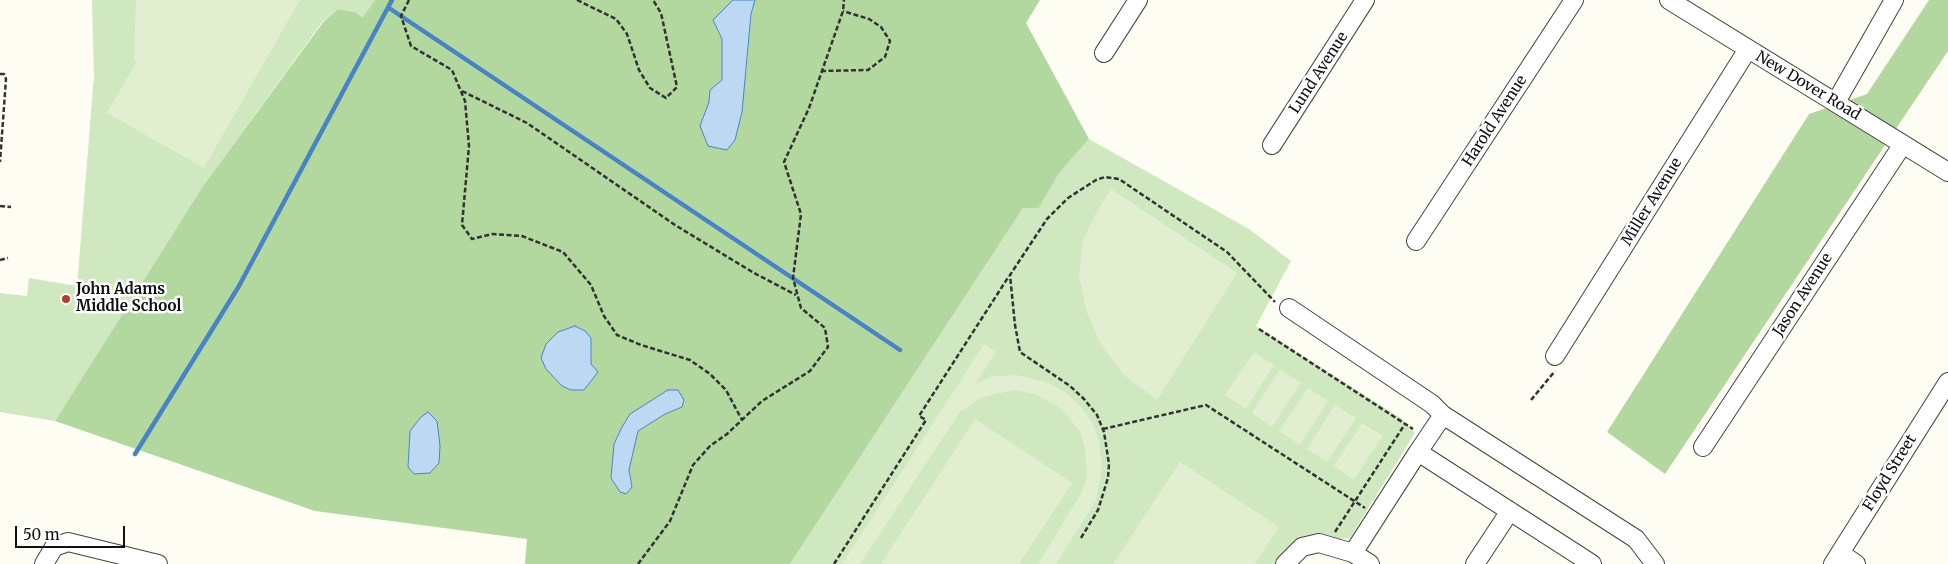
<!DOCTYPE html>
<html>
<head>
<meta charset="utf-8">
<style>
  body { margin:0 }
  #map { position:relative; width:1948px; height:564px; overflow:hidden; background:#fefdf4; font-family:Merriweather,serif }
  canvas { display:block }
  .scale { position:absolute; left:15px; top:526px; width:110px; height:22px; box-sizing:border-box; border:2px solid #101010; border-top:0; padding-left:6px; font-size:15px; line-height:18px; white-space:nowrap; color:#101010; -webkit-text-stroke:4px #fff; paint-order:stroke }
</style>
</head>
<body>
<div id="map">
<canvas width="1948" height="564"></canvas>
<div class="scale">50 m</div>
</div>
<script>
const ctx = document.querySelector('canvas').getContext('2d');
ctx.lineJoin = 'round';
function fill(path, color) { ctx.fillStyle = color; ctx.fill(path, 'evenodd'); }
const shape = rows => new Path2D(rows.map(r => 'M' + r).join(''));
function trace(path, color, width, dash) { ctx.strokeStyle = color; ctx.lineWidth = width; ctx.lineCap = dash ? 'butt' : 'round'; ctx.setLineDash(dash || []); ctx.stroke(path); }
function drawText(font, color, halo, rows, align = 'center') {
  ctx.font = font + ' Merriweather,serif'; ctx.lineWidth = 5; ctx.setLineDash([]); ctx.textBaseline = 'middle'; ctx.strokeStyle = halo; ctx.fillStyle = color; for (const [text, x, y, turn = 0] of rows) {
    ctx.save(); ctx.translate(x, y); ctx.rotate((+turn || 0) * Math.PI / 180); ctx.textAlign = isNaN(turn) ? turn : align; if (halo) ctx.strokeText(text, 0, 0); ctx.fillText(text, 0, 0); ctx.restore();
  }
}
fill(shape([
  [92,0,375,0,364,17,355,12,338,9,323,21,203,186,55,421,0,412,0,293,27,296,29,278,77,286,94,76],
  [1089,139,1249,229,1291,261,1256,326,1402,419,1415,433,1350,538,1290,547,1279,564,790,564,1023,208,1039,208,1059,173]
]), '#cfe8bf');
fill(shape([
  [375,0,733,0,713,20,722,39,722,80,710,90,709,102,700,126,746,73,751,14,755,0,1040,0,1026,23,1089,139,1059,173,1039,208,1023,208,790,564,525,564,527,539,315,511,55,421,203,186,324,21,338,9,355,12,363,17],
  [591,345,591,364,546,369],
  [668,390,682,407,665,414,638,431,629,470,632,487,620,492,611,478,614,444,622,427,630,414],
  [410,431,430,473,408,466],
  [1929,0,1948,0,1948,51,1665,474,1607,432,1809,114,1867,94]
]), '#b2d89f');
fill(shape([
  [136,0,300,0,204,168,107,113,137,61,134,60],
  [1111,189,1237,273,1157,400,1124,375,1101,345,1087,313,1079,275,1083,240,1095,215],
  [984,344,996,352,976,383,995,376,1016,375,1049,383,1066,393,1081,407,1092,422,1099,440,1102,467,1096,501,1056,564,1038,564,1082,492,1087,477,1085,449,1080,432,1062,409,1035,394,1014,390,982,397,960,412,860,564,842,564],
  [1254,352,1274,365,1246,409,1225,395],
  [1280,369,1301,383,1272,427,1252,413],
  [1308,388,1328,401,1300,445,1279,431],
  [1335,405,1356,418,1327,462,1307,449],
  [975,419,1072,483,1019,564,881,564],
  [1362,423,1383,436,1354,480,1334,466],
  [1180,462,1279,527,1255,564,1113,564]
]), '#e1efd0');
const water = shape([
  [733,0,755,0,751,14,742,112,735,140,727,150,708,146,700,126,709,102,710,90,722,80,722,39,713,20,733,0],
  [575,326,585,331,591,338,591,364,598,372,584,390,571,390,562,386,546,369,541,358,546,344,558,332,575,326],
  [668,390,678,390,684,400,682,407,665,414,638,431,629,470,632,487,626,494,620,492,611,478,614,444,622,427,630,414,668,390],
  [428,412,437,421,440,446,439,463,430,473,414,474,408,467,410,431,421,417,428,412]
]);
fill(water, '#bcd8f3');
trace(water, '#4784c6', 1);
trace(shape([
  [389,8,900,350],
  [135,454,239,286,392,0]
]), '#4784c6', 4.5);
const minor = shape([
  [1669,0,1948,172],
  [1104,53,1138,0],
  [1836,102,1894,0],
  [1272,145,1365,0],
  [1416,241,1574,0],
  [1289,308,1432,404,1443,415,1636,539,1655,564],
  [1555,356,1748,49],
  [1703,447,1903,144],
  [1418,452,1443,415],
  [1353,553,1370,564],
  [1840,553,1856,564],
  [44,564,54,547,68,542,158,564],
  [1285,564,1302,547,1319,543,1353,553,1418,452,1592,564],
  [1475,564,1510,511],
  [1833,564,1948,382]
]);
trace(minor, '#434343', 20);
trace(shape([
  [409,0,401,16,411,46,452,70,465,101,469,146,462,225,472,239,492,234,522,236,563,252,591,285,604,316,617,335,641,345,690,360,710,374,726,390,742,420],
  [577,0,616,19,627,34,639,70,650,88,666,98,677,87,661,13,653,0],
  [821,71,868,70,885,57,890,41,881,27,869,19,843,11],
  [0,74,4,74,6,79,0,162],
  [462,91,527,123,675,225,754,273,796,295],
  [0,206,11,207],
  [0,260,8,258],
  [1259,329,1413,429],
  [1531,400,1555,371],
  [1103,429,1206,405,1365,508],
  [1335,532,1405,424],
  [1081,538,1098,510,1108,478,1109,464,1104,432,1097,415,1084,399,1070,386,1020,352,1015,325,1010,275,1047,219,1068,198,1096,180,1105,177,1119,179,1227,252,1275,302],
  [638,564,670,521,693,465,710,446,727,434,762,401,810,371,828,347,825,328,801,308,793,278,801,214,784,162,809,108,843,11,844,0],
  [834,564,926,420,919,416,1009,276]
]), '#323232', 2.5, [5, 2.5]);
trace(minor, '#fff', 18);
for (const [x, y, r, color] of [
  [66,299,5,"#b93a30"]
]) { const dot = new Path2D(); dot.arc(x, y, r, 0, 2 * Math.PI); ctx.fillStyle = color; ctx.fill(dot); trace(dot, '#fff', 2); }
drawText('15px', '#101010', '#fff', [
  ["Lund Avenue",1319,73,-57],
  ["New Dover Road",1808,86,31],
  ["Harold Avenue",1495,121,-57],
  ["Miller Avenue",1652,202,-58],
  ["Jason Avenue",1803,295,-57],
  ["Floyd Street",1890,473,-58]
]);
drawText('bold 15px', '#101010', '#fff', [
  ["John Adams",76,290],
  ["Middle School",76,307]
], 'left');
</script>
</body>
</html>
